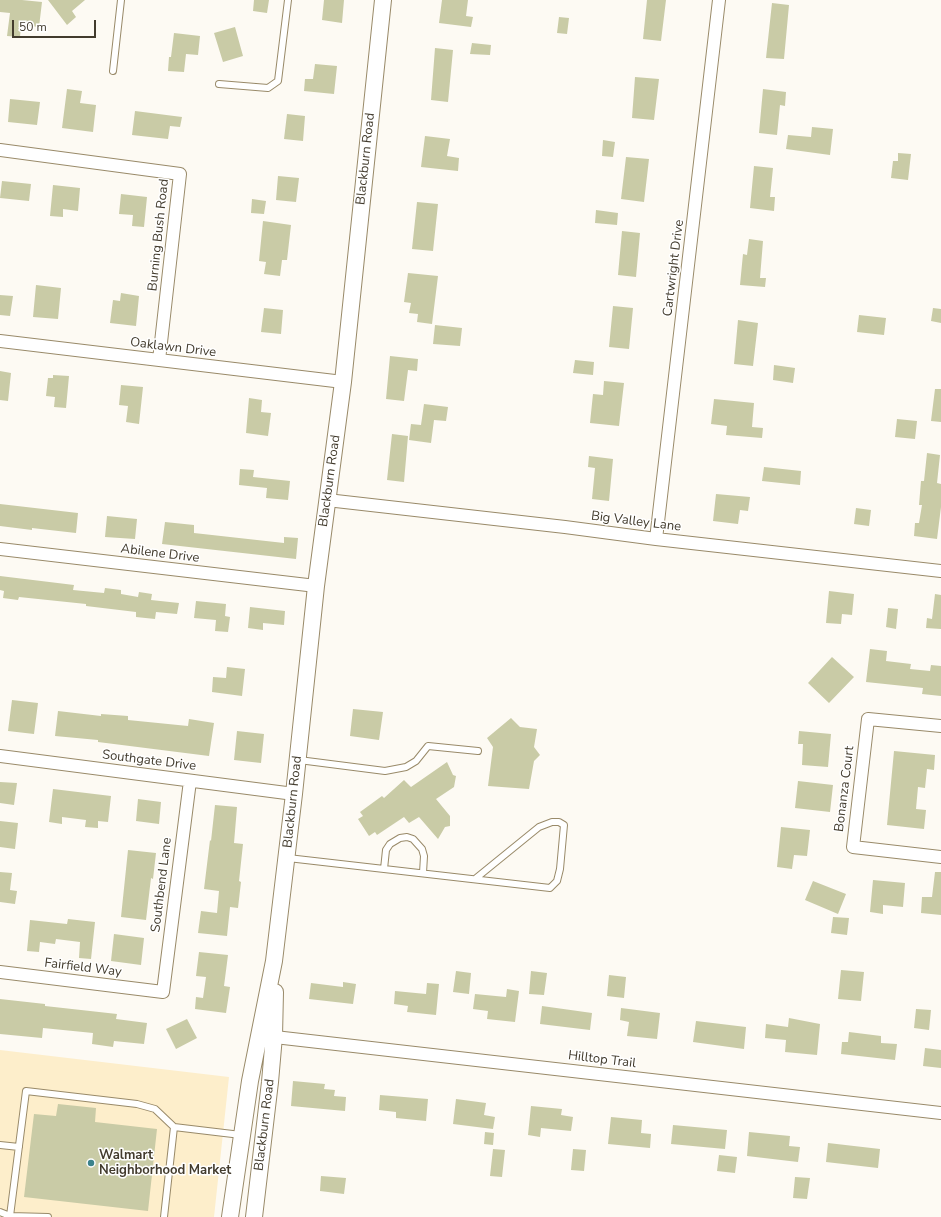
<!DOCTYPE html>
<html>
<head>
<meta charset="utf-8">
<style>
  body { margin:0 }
  #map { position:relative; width:941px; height:1217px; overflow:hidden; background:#fdfaf3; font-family:"Nunito Sans",sans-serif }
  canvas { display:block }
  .scale { position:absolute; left:12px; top:20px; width:84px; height:18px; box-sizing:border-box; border:2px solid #423b2d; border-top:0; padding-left:5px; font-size:12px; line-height:14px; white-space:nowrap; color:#423b2d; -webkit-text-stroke:3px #fff; paint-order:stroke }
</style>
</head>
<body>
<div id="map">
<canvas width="941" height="1217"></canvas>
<div class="scale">50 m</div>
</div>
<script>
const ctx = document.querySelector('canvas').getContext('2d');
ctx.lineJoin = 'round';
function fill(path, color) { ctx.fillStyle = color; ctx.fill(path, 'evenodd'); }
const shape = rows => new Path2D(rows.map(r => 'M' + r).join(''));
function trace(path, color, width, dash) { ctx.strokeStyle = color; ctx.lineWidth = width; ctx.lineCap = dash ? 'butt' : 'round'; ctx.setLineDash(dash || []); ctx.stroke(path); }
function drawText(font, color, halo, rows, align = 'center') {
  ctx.font = font + ' "Nunito Sans",sans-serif'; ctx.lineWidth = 3; ctx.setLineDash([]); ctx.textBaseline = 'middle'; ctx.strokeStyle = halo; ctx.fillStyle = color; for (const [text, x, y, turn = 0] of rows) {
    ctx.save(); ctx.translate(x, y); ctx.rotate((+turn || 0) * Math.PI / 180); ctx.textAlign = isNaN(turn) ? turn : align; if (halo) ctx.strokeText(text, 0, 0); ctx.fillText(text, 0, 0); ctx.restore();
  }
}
fill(shape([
  [0,1050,229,1077,214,1217,0,1217]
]), '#fdeecb');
fill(shape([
  [0,0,22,0,42,2,39,27,21,25,20,37,7,36,10,13,0,12],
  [48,0,85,0,72,11,76,17,67,25],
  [254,0,269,0,267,13,253,11],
  [324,0,344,0,342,23,322,20],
  [442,0,468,0,466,16,473,17,471,27,439,23],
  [647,0,666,0,661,41,643,39],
  [772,3,789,5,784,59,766,58],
  [559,17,569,18,567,34,557,33],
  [235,27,243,56,223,62,214,33],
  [174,33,200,36,198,55,186,54,184,72,168,71,169,57,171,57],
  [472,43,491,45,490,55,470,54],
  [435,48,453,50,448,102,431,100],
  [315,64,337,66,334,94,304,91,305,79,313,79],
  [635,77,659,79,654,120,632,118],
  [67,89,82,91,80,103,96,105,93,132,62,128],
  [763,89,786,92,785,106,780,105,777,135,759,133],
  [10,99,40,102,37,125,8,122],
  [135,111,182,117,180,127,170,126,168,139,132,135],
  [287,114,305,116,303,141,284,139],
  [812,127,833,129,830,155,786,149,788,135,811,137],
  [425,136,450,139,447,156,459,158,458,171,421,167],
  [603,140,615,142,613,157,602,156],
  [898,153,911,154,908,180,891,178,893,161,898,161],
  [626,157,649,159,644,202,621,199],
  [754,166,773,168,770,197,775,197,774,211,750,208],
  [278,176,299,178,296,202,276,200],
  [2,181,31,184,29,201,0,198],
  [53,185,80,188,78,211,63,209,63,217,50,216],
  [121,194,147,197,144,227,132,226,133,215,119,214],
  [252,199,266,201,264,214,251,213],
  [417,202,438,204,433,251,412,249],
  [596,210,618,213,617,225,595,223],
  [263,221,291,225,287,260,282,260,280,276,264,274,266,262,259,261],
  [622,231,640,233,636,277,618,275],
  [749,239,763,241,760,278,766,278,765,287,740,285,743,254,747,255],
  [408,273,438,276,432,324,417,322,418,314,409,313,411,303,404,302],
  [36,285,61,288,58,319,33,317],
  [121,293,139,296,136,326,110,323,113,300,120,301],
  [0,295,13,296,10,316,0,315],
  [613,306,633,308,629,349,609,347],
  [264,308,283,310,281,334,261,332],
  [933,308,941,309,941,323,931,321],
  [859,315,886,318,884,335,857,332],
  [738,320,758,323,753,366,734,364],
  [435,325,462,328,460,346,433,344],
  [390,356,418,359,417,371,408,370,404,401,386,399],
  [575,360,594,362,593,375,573,373],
  [774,365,795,368,793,383,773,380],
  [0,371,11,373,8,401,0,400],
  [53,375,69,376,66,408,54,407,55,397,46,396,48,378,53,378],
  [604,381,624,383,619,426,590,423,593,394,603,395],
  [121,385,143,387,139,424,126,422,128,406,119,405],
  [935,389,941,389,941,422,931,421],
  [249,398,262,400,261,412,271,413,268,436,246,433],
  [714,399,754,403,752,427,763,428,762,438,726,435,727,426,711,424],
  [424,404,448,407,446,421,434,420,431,443,409,440,411,424,421,425],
  [897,419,917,421,915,439,895,437],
  [392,434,408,436,404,482,387,480],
  [927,453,940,455,937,483,941,484,941,507,937,539,914,536,915,523,919,523,922,505,919,505,921,481,924,481],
  [589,456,613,459,609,501,592,499,595,468,588,467],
  [764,467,801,471,800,485,762,481],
  [240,469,254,470,253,477,290,481,288,500,266,498,267,488,239,485],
  [716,494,750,497,748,511,740,510,738,524,713,521],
  [0,504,78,513,76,533,32,528,32,530,0,526],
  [856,508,871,510,869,526,854,524],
  [107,516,137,519,135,539,105,537],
  [165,522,194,525,194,533,284,543,284,537,298,538,296,559,162,544],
  [0,576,74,585,73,590,104,593,105,588,121,590,121,594,138,597,139,592,152,594,151,600,179,603,177,614,156,612,155,619,136,617,136,612,86,606,86,604,19,597,18,600,3,598,4,591,0,590],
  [829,591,854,594,852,615,842,614,841,624,826,623],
  [935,594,941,595,941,629,926,628,927,618,932,619],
  [196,601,226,604,225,616,230,617,228,632,215,631,216,620,194,618],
  [250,607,285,611,284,625,263,623,263,630,248,628],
  [888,608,898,609,896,629,886,627],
  [870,649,887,651,886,661,911,664,910,669,930,671,931,665,941,666,941,696,922,694,923,688,866,682],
  [832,657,854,677,829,703,808,683],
  [227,667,245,669,242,696,212,692,213,677,226,678],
  [12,700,38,703,34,734,8,731],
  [353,709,383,712,379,740,350,736],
  [58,711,101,716,101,714,128,716,128,720,188,726,189,719,214,723,209,756,98,742,98,740,55,736],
  [511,718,520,727,537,729,534,747,540,755,534,761,529,789,488,786,493,747,487,738],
  [237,731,264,734,261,763,234,760],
  [799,731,831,734,828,767,802,765,803,744,798,744],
  [894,751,935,755,934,770,927,769,925,788,918,787,916,809,926,810,924,829,887,825],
  [447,762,453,775,456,776,454,787,436,799,450,816,450,826,445,827,438,839,419,817,409,823,404,817,377,835,375,832,369,836,358,819,363,816,360,812,382,796,384,798,404,780,411,787],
  [798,781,833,785,830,812,795,808],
  [0,782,17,783,14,805,0,803],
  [53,789,111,796,108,822,98,821,98,828,85,827,86,820,62,817,62,824,49,822],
  [138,799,161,802,159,824,136,821],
  [215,805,237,807,234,843,243,844,239,881,241,882,238,908,230,907,227,936,198,933,201,911,217,913,219,891,204,889,210,840,211,841],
  [0,821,18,823,15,849,0,847],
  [781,827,810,830,807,856,794,855,792,869,777,867],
  [128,850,156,853,153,879,151,878,146,920,121,917],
  [0,872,12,873,10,890,17,891,15,904,0,902],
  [935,872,941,872,941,915,921,913,922,897,932,897],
  [873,880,905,883,903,907,883,905,883,914,870,912],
  [813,881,846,894,838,914,805,900],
  [833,917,849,918,847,935,831,933],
  [68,919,95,922,91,959,79,958,80,942,56,939,55,944,40,942,39,952,27,951,30,920,67,924],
  [114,934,144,938,141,965,111,961],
  [199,952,228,955,224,986,230,987,226,1013,195,1009,196,997,203,998,206,977,196,976],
  [841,970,864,972,861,1001,838,999],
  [456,971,471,973,469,994,453,992],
  [531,971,547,973,544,995,529,994],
  [609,975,626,977,624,998,607,996],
  [343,982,356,984,353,1004,309,999,311,983,343,987],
  [427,983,439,984,436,1015,407,1012,408,1006,394,1004,395,991,426,994],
  [507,989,519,991,515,1022,487,1019,488,1011,473,1009,475,994,506,997],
  [0,999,45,1004,45,1006,117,1014,116,1019,147,1023,144,1044,114,1041,113,1047,92,1044,93,1033,43,1028,42,1038,0,1034],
  [542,1006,592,1013,590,1030,540,1024],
  [621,1008,660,1013,657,1039,627,1036,629,1022,620,1020],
  [916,1009,931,1010,929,1030,914,1028],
  [789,1018,820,1024,817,1055,785,1052,786,1040,765,1038,766,1024,788,1027],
  [187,1019,197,1038,176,1049,166,1029],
  [696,1021,746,1027,744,1049,693,1042],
  [849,1032,881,1036,881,1043,897,1044,895,1060,841,1054,842,1042,848,1042],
  [925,1048,941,1050,941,1068,923,1066],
  [293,1081,325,1084,324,1089,335,1090,334,1096,346,1097,345,1111,291,1106],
  [380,1095,428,1099,426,1121,396,1118,396,1112,379,1110],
  [456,1099,486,1103,484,1115,495,1117,493,1129,453,1124],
  [58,1104,96,1108,95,1122,157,1129,148,1211,24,1197,34,1114,56,1116],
  [531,1106,562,1109,561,1115,573,1117,571,1131,541,1128,540,1137,528,1135],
  [611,1117,642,1120,641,1133,651,1134,650,1148,608,1144],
  [673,1125,727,1130,725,1149,671,1144],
  [485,1132,494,1133,493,1145,484,1144],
  [749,1132,790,1136,789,1146,800,1147,798,1162,747,1156],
  [828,1143,880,1149,878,1168,826,1162],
  [493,1149,505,1150,502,1177,490,1176],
  [573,1149,586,1150,584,1171,571,1170],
  [719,1155,737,1157,735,1173,717,1171],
  [321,1176,346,1178,344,1194,320,1191],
  [795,1177,810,1178,807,1199,793,1198]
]), '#c9cba6');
const lane = shape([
  [113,71,121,0],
  [219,84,268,88,278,81,288,0],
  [299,760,385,771,406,767,416,761,428,746,478,751],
  [288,858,550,888,557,881,560,869,564,825,559,822,552,822,539,827,475,879],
  [384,869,386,850,390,844,400,838,407,837,413,839,422,849,424,856,423,873],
  [0,1145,19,1147],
  [0,1212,10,1216,26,1091,137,1104,155,1109,174,1127],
  [10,1217,10,1216,48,1217],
  [164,1217,174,1127,241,1135]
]);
const street = shape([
  [0,150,180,174,159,360],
  [0,341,343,382],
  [327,500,565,527,656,539,941,571],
  [656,539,719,0],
  [0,549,316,586],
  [941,726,868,719,853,847,941,857],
  [0,756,294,794],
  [0,972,163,992,190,781],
  [266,1036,941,1113]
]);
const secondary = shape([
  [230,1217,250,1081,274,961,294,794,316,586,343,382,383,0],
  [254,1217,270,1082,274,1036,275,992]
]);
trace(lane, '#998a69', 8);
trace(street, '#998a69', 14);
trace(secondary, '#998a69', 18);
trace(lane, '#fff', 6);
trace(street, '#fff', 12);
trace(secondary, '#fff', 16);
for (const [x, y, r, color] of [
  [91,1163,4,"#3b828b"]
]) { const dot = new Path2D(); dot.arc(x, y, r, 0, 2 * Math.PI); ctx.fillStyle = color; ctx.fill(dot); trace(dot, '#fff', 1.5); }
drawText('13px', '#423b2d', '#fff', [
  ["Blackburn Road",366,159,-84],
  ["Burning Bush Road",159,235,-84],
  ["Cartwright Drive",674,268,-83],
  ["Oaklawn Drive",173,348,7],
  ["Blackburn Road",330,481,-82],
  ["Big Valley Lane",636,522,7],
  ["Abilene Drive",160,554,7],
  ["Southgate Drive",149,761,7],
  ["Bonanza Court",845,789,-83],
  ["Blackburn Road",293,802,-84],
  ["Southbend Lane",162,885,-83],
  ["Fairfield Way",83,968,7],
  ["Hilltop Trail",602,1060,7],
  ["Blackburn Road",265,1125,-83]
]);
drawText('bold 13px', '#423b2d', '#fff', [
  ["Walmart",99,1156],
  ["Neighborhood Market",99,1171]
], 'left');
</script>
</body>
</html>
